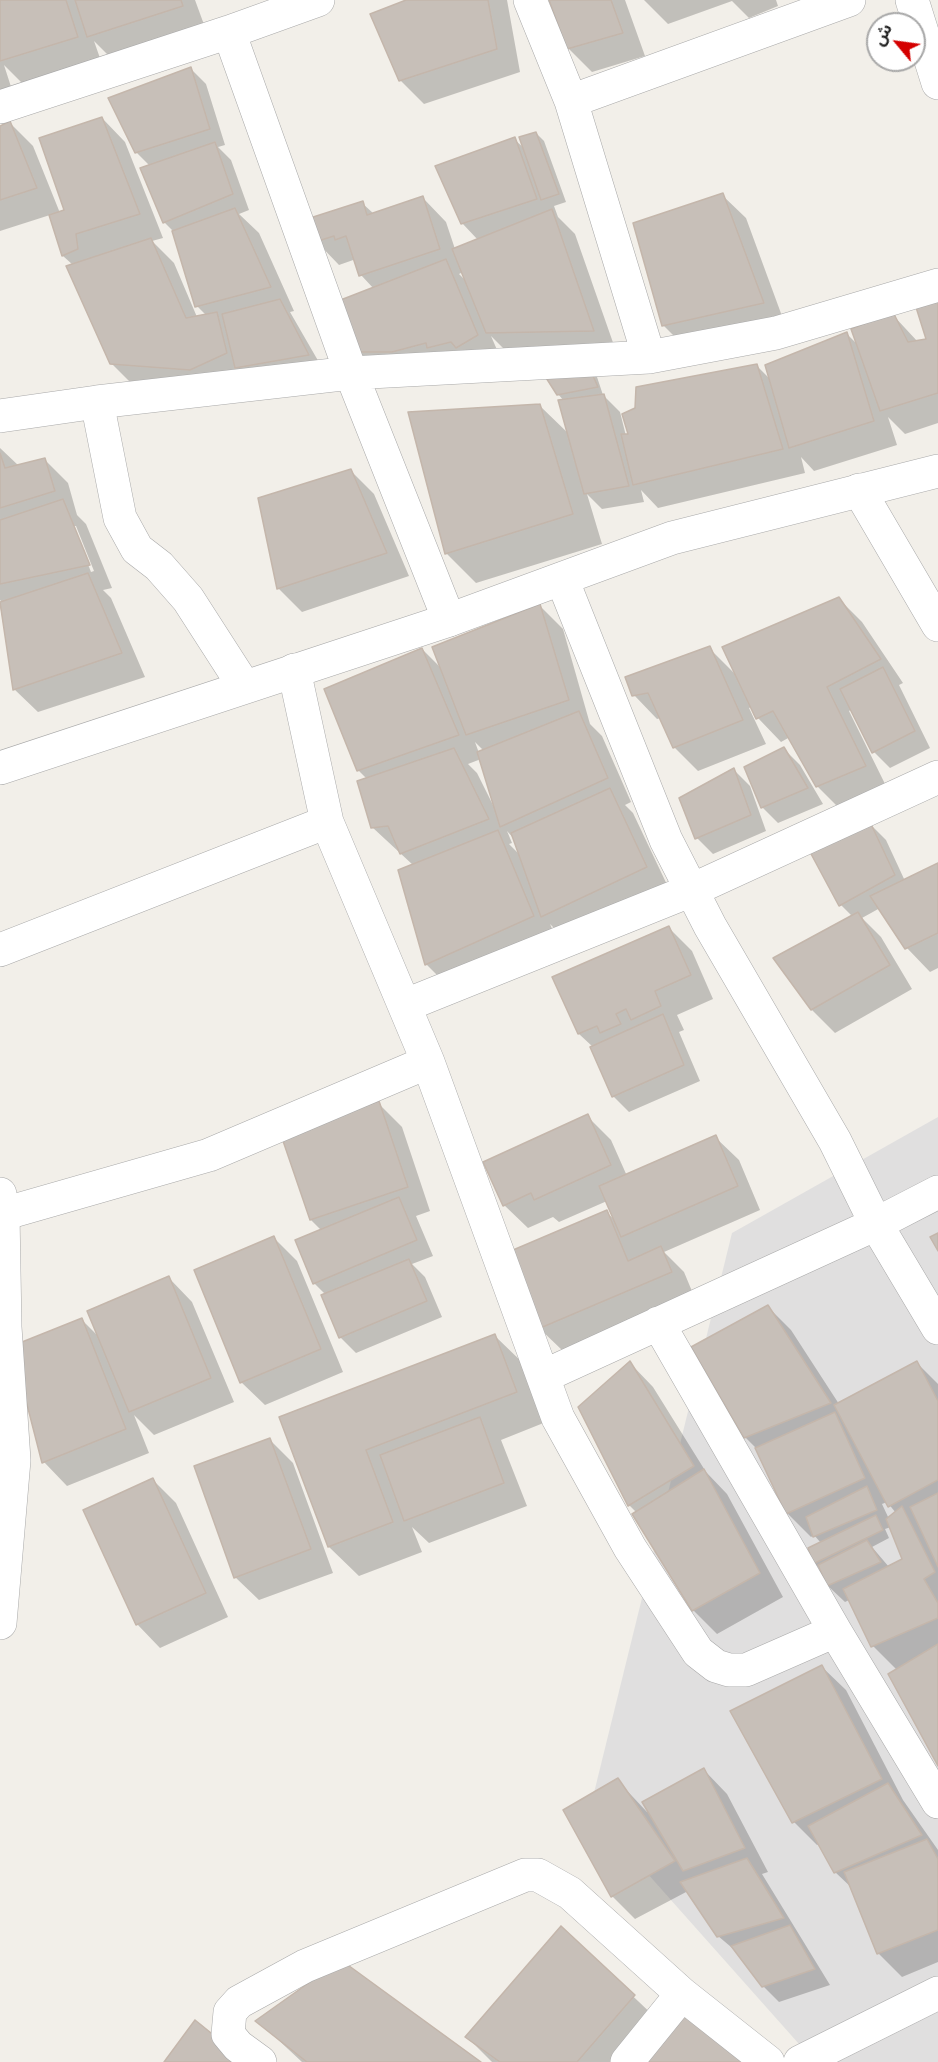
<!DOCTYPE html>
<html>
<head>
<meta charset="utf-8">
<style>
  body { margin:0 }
  #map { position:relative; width:938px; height:2062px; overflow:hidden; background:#f2efe9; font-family:Ubuntu,"Noto Sans Arabic",sans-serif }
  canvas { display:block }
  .north { position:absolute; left:866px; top:12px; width:60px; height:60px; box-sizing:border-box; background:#fff; border:2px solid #a7a7a7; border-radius:50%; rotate:299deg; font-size:16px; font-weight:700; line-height:24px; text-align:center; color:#222 }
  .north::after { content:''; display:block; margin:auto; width:21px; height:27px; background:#d40000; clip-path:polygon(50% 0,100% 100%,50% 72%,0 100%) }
</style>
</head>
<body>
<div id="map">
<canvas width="938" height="2062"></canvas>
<div class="north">ش</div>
</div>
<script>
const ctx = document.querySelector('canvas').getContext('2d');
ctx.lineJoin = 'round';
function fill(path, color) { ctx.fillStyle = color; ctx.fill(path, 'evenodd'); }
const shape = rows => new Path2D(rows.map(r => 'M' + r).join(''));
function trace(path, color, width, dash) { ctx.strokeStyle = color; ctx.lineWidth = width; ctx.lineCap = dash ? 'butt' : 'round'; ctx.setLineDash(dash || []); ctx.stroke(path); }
fill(shape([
  [938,1117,938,2062,815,2062,590,1809,732,1233]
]), '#e0dfdf');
fill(shape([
  [0,0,195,0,206,30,112,59,94,41,101,61,23,84,4,65,13,93,0,97],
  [410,0,507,0,520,72,424,104,400,80],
  [550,0,625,0,645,56,592,72,568,48],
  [644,0,776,0,778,6,749,18,732,1,668,24],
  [190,68,206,84,225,145,218,147,231,160,249,210,239,214,259,233,294,311,290,312,324,371,135,387,111,363,73,265,63,256,50,215,0,231,0,128,10,123,33,146,60,213,66,211,102,118,125,142,163,238,152,241,174,263,197,317,206,315,197,306,173,231,165,223,142,169,150,166,136,152],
  [536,133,544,141,566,202,554,206,558,217,575,234,617,354,511,356,491,336,501,359,378,375,355,351,374,289,361,275,356,259,339,265,316,241,362,203,374,214,423,198,446,222,455,249,478,240,462,223,514,139,526,150],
  [463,272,467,282,459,274],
  [722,195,746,218,786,327,687,349,663,325],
  [938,298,938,423,905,434,888,417,897,445,814,471,801,457,805,473,658,508,641,490,644,502,602,509,587,494,602,544,476,583,446,553,540,406,570,435,564,401,558,394,589,369,597,377,603,395,620,412,626,436,757,366,771,380,846,333,859,346,892,314,918,342,928,340],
  [0,448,19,466,44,459,68,483,77,515,86,524,112,588,103,590,111,598,145,677,38,712,14,689,0,605,3,603,0,600],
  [73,526,76,526,94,571,91,572],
  [351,471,374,494,409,576,302,612,279,589,260,499],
  [838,598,862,622,903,683,899,685,930,748,890,768,874,752,852,709,849,711,888,790,841,810,817,786,790,737,781,742,758,718,752,707,749,708,766,744,698,771,674,747,661,718,657,719,634,695,709,648,736,675],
  [539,605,563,629,590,724,602,736,631,802,625,805,633,813,670,891,566,940,550,924,557,940,449,987,426,964,413,865,372,827,367,779,359,771,326,690,422,649,443,670],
  [475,742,484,751,479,753],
  [481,759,495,804,493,805,477,773,468,764],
  [507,831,515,840,521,856,509,844,512,843],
  [783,748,800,765,823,804,778,823,762,807],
  [734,770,750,786,766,831,713,854,697,838],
  [870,824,886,840,905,881,938,865,938,968,930,972,907,948,880,908,862,918,881,937,912,989,835,1033,812,1010,852,916,841,905],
  [669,928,692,951,713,999,677,1015,684,1030,679,1032,700,1081,629,1112,613,1096,593,1047,579,1034],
  [378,1103,402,1127,430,1211,416,1216,433,1256,412,1264,425,1277,442,1317,356,1353,340,1337,326,1295,314,1283,322,1231,311,1220],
  [587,1116,611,1140,627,1176,715,1137,739,1160,760,1210,664,1252,684,1272,694,1296,563,1351,539,1328,606,1212,615,1220,607,1201,559,1222,553,1217,528,1228,504,1205],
  [274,1238,297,1261,343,1372,265,1405,241,1382],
  [169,1278,192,1302,234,1402,154,1435,134,1415,149,1453,67,1486,44,1462,82,1320,100,1338],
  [768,1307,791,1330,839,1404,917,1363,938,1384,938,1762,897,1670,873,1646,849,1600,845,1602,828,1586,822,1571,814,1563,821,1543,814,1535,811,1537,787,1513,757,1449,745,1437],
  [887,1502,896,1513,889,1519,882,1504],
  [891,1527,903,1559,889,1567,872,1547,889,1538,885,1529],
  [495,1336,525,1365,546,1422,501,1440,527,1506,429,1543,412,1527,422,1552,359,1576,329,1547,281,1417],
  [630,1363,653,1387,706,1472,727,1494,783,1597,717,1634,693,1610,637,1513,629,1505,580,1408],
  [270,1440,293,1463,333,1573,259,1600,235,1577],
  [153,1480,176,1503,228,1617,160,1648,137,1624],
  [822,1667,846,1690,903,1800,938,1850,938,1962,902,1977,878,1953,853,1889,835,1872,820,1844,817,1845,794,1822],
  [704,1770,727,1794,768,1872,762,1874,830,1985,779,2002,763,1986,737,1952,718,1936,688,1891,635,1919,612,1896,617,1780,647,1812],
  [561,1928,658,2020,621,2062,492,2062,467,2037],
  [258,2021,478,2062,302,2062]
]), '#0003');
const building = shape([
  [0,0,66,0,78,37,0,61,0,0],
  [75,0,181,0,183,6,87,37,75,0],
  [406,0,488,0,497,49,399,81,370,14,406,0],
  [549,0,611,0,623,33,567,49,549,0],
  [191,67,210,129,135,153,108,98,191,67],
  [102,117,140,214,76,234,78,249,62,256,49,215,64,210,39,138,102,117],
  [10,121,37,188,0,200,0,126,10,121],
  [536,132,559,194,541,200,519,137,536,132],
  [515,137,537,199,461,224,435,166,515,137],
  [215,142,233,194,163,223,140,168,215,142],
  [723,193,764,303,662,326,633,223,723,193],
  [423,196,440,249,359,276,346,236,335,240,334,236,315,242,307,219,363,201,367,215,423,196],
  [235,208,271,287,195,307,172,231,235,208],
  [552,209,594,331,486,333,452,249,552,209],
  [151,238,186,318,217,312,227,353,190,370,110,364,66,266,151,238],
  [446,259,478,335,456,348,451,342,427,348,426,343,392,352,353,352,338,301,446,259],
  [938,296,938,393,880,411,851,329,893,312,908,342,926,339,915,304,938,296],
  [280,299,309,355,235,368,222,314,280,299],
  [847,332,874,421,789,448,765,365,847,332],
  [757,364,783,449,633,485,621,434,628,434,622,414,635,408,636,387,757,364],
  [589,367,598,387,557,395,543,373,589,367],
  [604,394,629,486,584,494,558,400,604,394],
  [540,404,573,514,445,554,408,412,540,404],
  [0,453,5,468,45,458,55,491,0,508,0,453],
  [351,469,387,553,277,589,258,498,351,469],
  [63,499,90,565,0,584,0,520,63,499],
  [88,573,122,653,13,690,0,602,88,573],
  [839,597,881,659,827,687,866,766,816,787,773,711,756,719,722,647,839,597],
  [540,604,569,700,466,735,432,647,540,604],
  [710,646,743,720,673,748,648,693,632,696,625,677,710,646],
  [422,648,459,735,357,771,324,689,422,648],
  [883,667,915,731,872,753,840,689,883,667],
  [579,711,608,778,500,827,477,752,579,711],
  [784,747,808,788,761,808,744,767,784,747],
  [454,748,489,819,400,854,388,826,371,828,357,781,454,748],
  [734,768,751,815,695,839,679,798,734,768],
  [610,788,647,867,541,917,511,833,610,788],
  [870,822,895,875,839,906,810,852,870,822],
  [498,830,534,916,425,965,398,870,498,830],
  [938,863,938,933,905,949,870,896,938,863],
  [858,912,890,965,811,1010,773,958,858,912],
  [669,926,691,975,655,991,661,1006,631,1020,626,1009,616,1014,621,1024,600,1033,597,1026,578,1034,552,977,669,926],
  [663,1014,684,1065,612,1097,590,1047,663,1014],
  [379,1101,408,1187,310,1220,281,1135,379,1101],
  [588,1114,611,1165,534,1200,531,1193,503,1206,483,1162,588,1114],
  [716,1135,738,1186,621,1237,599,1186,716,1135],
  [399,1197,417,1240,313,1284,295,1240,399,1197],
  [607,1210,628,1261,661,1246,672,1272,538,1329,506,1253,607,1210],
  [938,1233,938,1251,930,1237,938,1233],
  [274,1236,321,1349,240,1383,194,1270,274,1236],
  [409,1259,427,1301,339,1338,321,1295,409,1259],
  [169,1276,211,1378,129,1412,87,1311,169,1276],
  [768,1305,831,1403,744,1438,691,1347,768,1305],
  [82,1318,126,1429,42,1463,12,1346,82,1318],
  [495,1334,517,1392,366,1450,393,1522,328,1547,279,1417,495,1334],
  [630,1361,694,1466,628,1506,578,1407,630,1361],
  [917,1361,938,1401,938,1480,888,1507,834,1405,917,1361],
  [835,1412,865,1478,786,1514,755,1448,835,1412],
  [480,1417,504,1483,404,1521,380,1455,480,1417],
  [270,1438,311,1549,234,1578,194,1466,270,1438],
  [704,1469,760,1573,692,1611,632,1514,704,1469],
  [153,1478,206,1593,136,1625,83,1510,153,1478],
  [867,1486,877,1510,813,1537,806,1517,867,1486],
  [938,1493,938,1567,910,1507,938,1493],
  [902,1506,935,1572,924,1579,938,1603,938,1618,871,1647,843,1589,902,1559,886,1519,902,1506],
  [876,1515,883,1530,813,1564,808,1548,876,1515],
  [867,1540,881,1562,827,1586,818,1565,867,1540],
  [938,1644,938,1766,888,1674,938,1644],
  [822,1665,882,1779,792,1823,730,1711,822,1665],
  [704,1768,745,1848,683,1871,642,1802,704,1768],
  [618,1778,675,1861,611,1897,563,1810,618,1778],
  [888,1783,922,1835,834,1873,808,1826,888,1783],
  [927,1839,938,1859,938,1930,877,1954,844,1872,927,1839],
  [747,1858,784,1918,717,1937,680,1882,747,1858],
  [790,1925,815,1969,762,1987,731,1946,790,1925],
  [561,1926,635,1995,577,2062,500,2062,465,2037,561,1926],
  [341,1960,481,2062,307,2062,255,2021,341,1960],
  [681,2005,748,2062,635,2062,681,2005],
  [195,2020,247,2062,164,2062,195,2020]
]);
fill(building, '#c7bfb8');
trace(building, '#c4b6ab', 1.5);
const minor = shape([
  [530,0,571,101,649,357],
  [912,0,938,83],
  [229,32,351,373,449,620],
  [571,101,849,0],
  [0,107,229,32,318,0],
  [97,402,120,518,137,549,159,566,188,599,244,686],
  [0,416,97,402,351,373,649,357,776,333,938,285],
  [859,490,938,625],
  [562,579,666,840,710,926,835,1141,876,1224,938,1328],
  [294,670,327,822,428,1062,558,1418,630,1548,698,1652,716,1666,729,1670,746,1670,835,1631],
  [0,950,327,822],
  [406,1005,692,890,938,777],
  [3,1214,209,1155,428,1062],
  [658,1323,835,1631,938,1802],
  [544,1376,876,1224,938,1192],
  [260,2062,238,2046,228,2034,230,2012,239,2002,305,1966,525,1875,538,1875,570,1893,682,1994,768,2062],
  [627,2062,682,1994],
  [800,2062,938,1993]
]);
const tertiary = shape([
  [0,768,449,620,672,538,938,471],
  [0,1194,3,1214,5,1327,14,1460,0,1623]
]);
trace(minor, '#a9a9a9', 34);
trace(tertiary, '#a9a9a9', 34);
trace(minor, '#fff', 33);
trace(tertiary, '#fff', 33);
</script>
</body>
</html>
